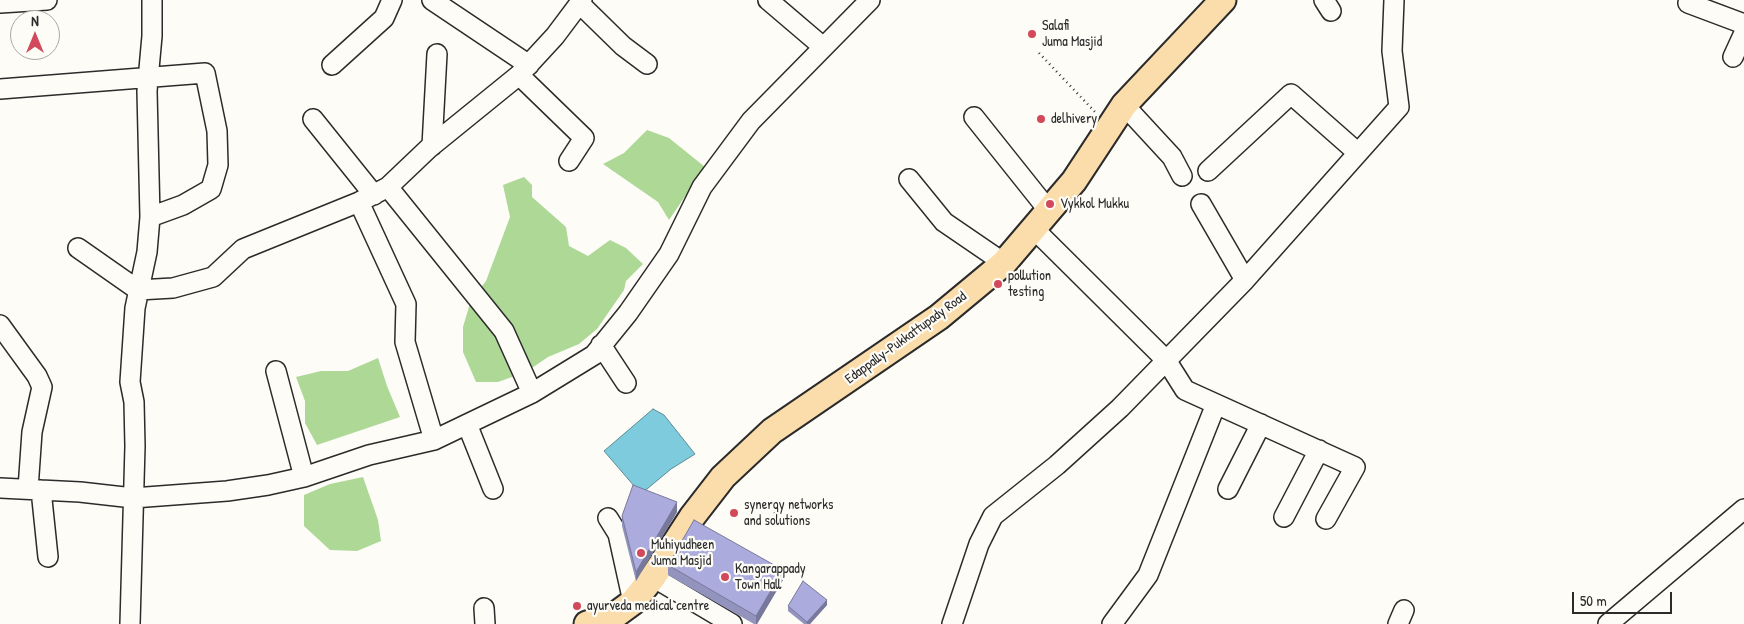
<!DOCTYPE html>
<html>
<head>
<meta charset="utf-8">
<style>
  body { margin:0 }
  #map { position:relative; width:1744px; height:624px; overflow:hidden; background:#fdfcf7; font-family:"Patrick Hand",sans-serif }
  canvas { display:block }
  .north { position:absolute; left:10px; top:10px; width:50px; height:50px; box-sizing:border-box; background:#fdfcf7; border:1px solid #a9a8a5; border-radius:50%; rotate:0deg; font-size:14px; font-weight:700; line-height:20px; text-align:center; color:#2b2b2b }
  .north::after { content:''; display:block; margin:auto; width:18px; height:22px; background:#d1495b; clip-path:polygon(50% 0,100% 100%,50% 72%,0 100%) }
  .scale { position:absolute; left:1572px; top:592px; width:100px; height:22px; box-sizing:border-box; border:2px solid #2b2b2b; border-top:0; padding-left:6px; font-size:15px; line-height:18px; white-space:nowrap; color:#2b2b2b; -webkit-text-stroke:4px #fdfcf7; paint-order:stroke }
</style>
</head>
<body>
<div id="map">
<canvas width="1744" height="624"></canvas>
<div class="north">N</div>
<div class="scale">50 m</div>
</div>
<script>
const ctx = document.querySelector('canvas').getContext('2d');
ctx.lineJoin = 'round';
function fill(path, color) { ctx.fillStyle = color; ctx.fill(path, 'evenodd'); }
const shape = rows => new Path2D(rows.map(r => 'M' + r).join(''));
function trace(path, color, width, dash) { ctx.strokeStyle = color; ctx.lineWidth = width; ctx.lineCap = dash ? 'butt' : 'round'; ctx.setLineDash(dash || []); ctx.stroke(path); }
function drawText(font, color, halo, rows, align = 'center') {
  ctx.font = font + ' "Patrick Hand",sans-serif'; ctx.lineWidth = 4.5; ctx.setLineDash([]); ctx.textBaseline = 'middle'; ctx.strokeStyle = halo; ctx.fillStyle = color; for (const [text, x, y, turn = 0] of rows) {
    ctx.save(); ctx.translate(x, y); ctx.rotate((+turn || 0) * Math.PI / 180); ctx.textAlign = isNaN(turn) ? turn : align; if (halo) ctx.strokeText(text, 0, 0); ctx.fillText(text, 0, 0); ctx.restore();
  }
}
fill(shape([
  [647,130,669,138,705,167,669,220,658,202,603,164,624,153],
  [524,177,532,185,532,197,566,227,569,246,588,256,610,240,626,248,643,264,626,281,624,290,597,329,579,344,548,357,526,372,498,382,476,382,463,352,463,327,471,300,486,281,510,217,503,185],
  [378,358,387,386,400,417,317,445,305,423,305,401,296,377,321,371,348,371],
  [363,477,378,520,381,541,357,551,330,550,304,526,304,495,330,484]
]), '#add896');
const water = shape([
  [653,409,664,415,695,454,671,469,641,494,604,451,653,409]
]);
fill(water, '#7dcbdc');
trace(water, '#5c8b95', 1);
const minor = shape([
  [432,0,529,65],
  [768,0,822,46],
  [1324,0,1331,11],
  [0,3,47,0],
  [1688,3,1744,24],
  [580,4,623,46,647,64],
  [1733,57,1744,33],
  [332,65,384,18,392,0],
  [519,75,584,138,569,161],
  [0,89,205,73,217,131,218,165,211,189,183,205,150,217],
  [1124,105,1172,157,1182,176],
  [974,117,1049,211],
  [313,119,374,195],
  [432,146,437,54],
  [1208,171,1291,94,1358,153],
  [909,179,944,222,1004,263],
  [388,187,504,331,532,393],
  [359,202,406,304,405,342,434,440],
  [1201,204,1245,280],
  [1034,229,1166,360,1185,390,1355,467,1326,519],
  [78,248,138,290,173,288,213,277,243,249,359,202,388,187,429,148,519,75,555,36,582,0],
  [0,325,37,376,42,387,32,432,28,489],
  [601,345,626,383],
  [276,371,304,477],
  [467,424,493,489],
  [0,488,80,492,133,498,227,491,268,485,304,477,369,455,434,440,532,393,594,355,628,313,669,254,702,187,751,121,870,0],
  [1228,489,1261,424],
  [41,490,48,557],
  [1284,517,1319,450],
  [608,518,618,534,633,602],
  [653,577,732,624],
  [484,608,485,624],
  [130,624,135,446,134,402,130,382,135,308,147,252,150,217,147,91,152,36,152,0],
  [952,624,979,544,993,516,1057,465,1120,408,1245,280,1399,107,1392,51,1394,0],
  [1112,624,1148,575,1216,404],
  [1398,624,1404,610],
  [1608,624,1744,509]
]);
const major = shape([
  [587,624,614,616,633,602,653,577,692,517,723,477,772,431,939,317,1004,263,1074,181,1124,105,1223,0]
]);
trace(minor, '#2b2b2b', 22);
trace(major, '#2b2b2b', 29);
trace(shape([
  [1039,53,1096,113]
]), '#2b2b2b', 2.5, [1, 4]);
trace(minor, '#fdfcf7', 19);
trace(major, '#fbddab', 25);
fill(shape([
  [677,512,636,581,622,526,622,516],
  [668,565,783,580,757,624,754,624,668,575],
  [827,605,810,624,804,624,788,611,788,606]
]), '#9394be');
fill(shape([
  [677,502,677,512,636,581,636,572],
  [783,570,783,580,757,624,756,624,756,616],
  [827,600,827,605,810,624,807,624,807,622]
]), '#78789b');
const building = shape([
  [633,485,677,502,636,572,622,516,633,485],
  [694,520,783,570,756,616,668,565,694,520],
  [803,581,827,600,807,622,788,606,803,581]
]);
fill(building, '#abacdd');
trace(building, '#78789b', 1);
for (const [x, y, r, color] of [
  [1032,34,5,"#d1495b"],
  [1041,119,5,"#d1495b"],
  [1050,204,5,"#d1495b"],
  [998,284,5,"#d1495b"],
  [734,513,5,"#d1495b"],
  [641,553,5,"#d1495b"],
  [725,577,5,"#d1495b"],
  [577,606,5,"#d1495b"]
]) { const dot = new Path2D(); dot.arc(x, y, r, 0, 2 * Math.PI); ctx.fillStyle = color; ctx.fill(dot); trace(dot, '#fdfcf7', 2); }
drawText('14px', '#2b2b2b', '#fdfcf7', [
  ["Salafi",1042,26],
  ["Juma Masjid",1042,42],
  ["delhivery",1051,119],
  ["Vykkol Mukku",1060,204],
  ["pollution",1008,276],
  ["testing",1008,292],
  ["synergy networks",744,505],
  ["and solutions",744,521],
  ["Muhiyudheen",651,545],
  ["Juma Masjid",651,561],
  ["Kangarappady",735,569],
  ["Town Hall",735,585],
  ["ayurveda medical centre",587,606]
], 'left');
drawText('14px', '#2b2b2b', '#fdfcf7', [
  ["Edappally-Pukkattupady Road",906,338,-36]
]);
</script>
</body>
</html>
